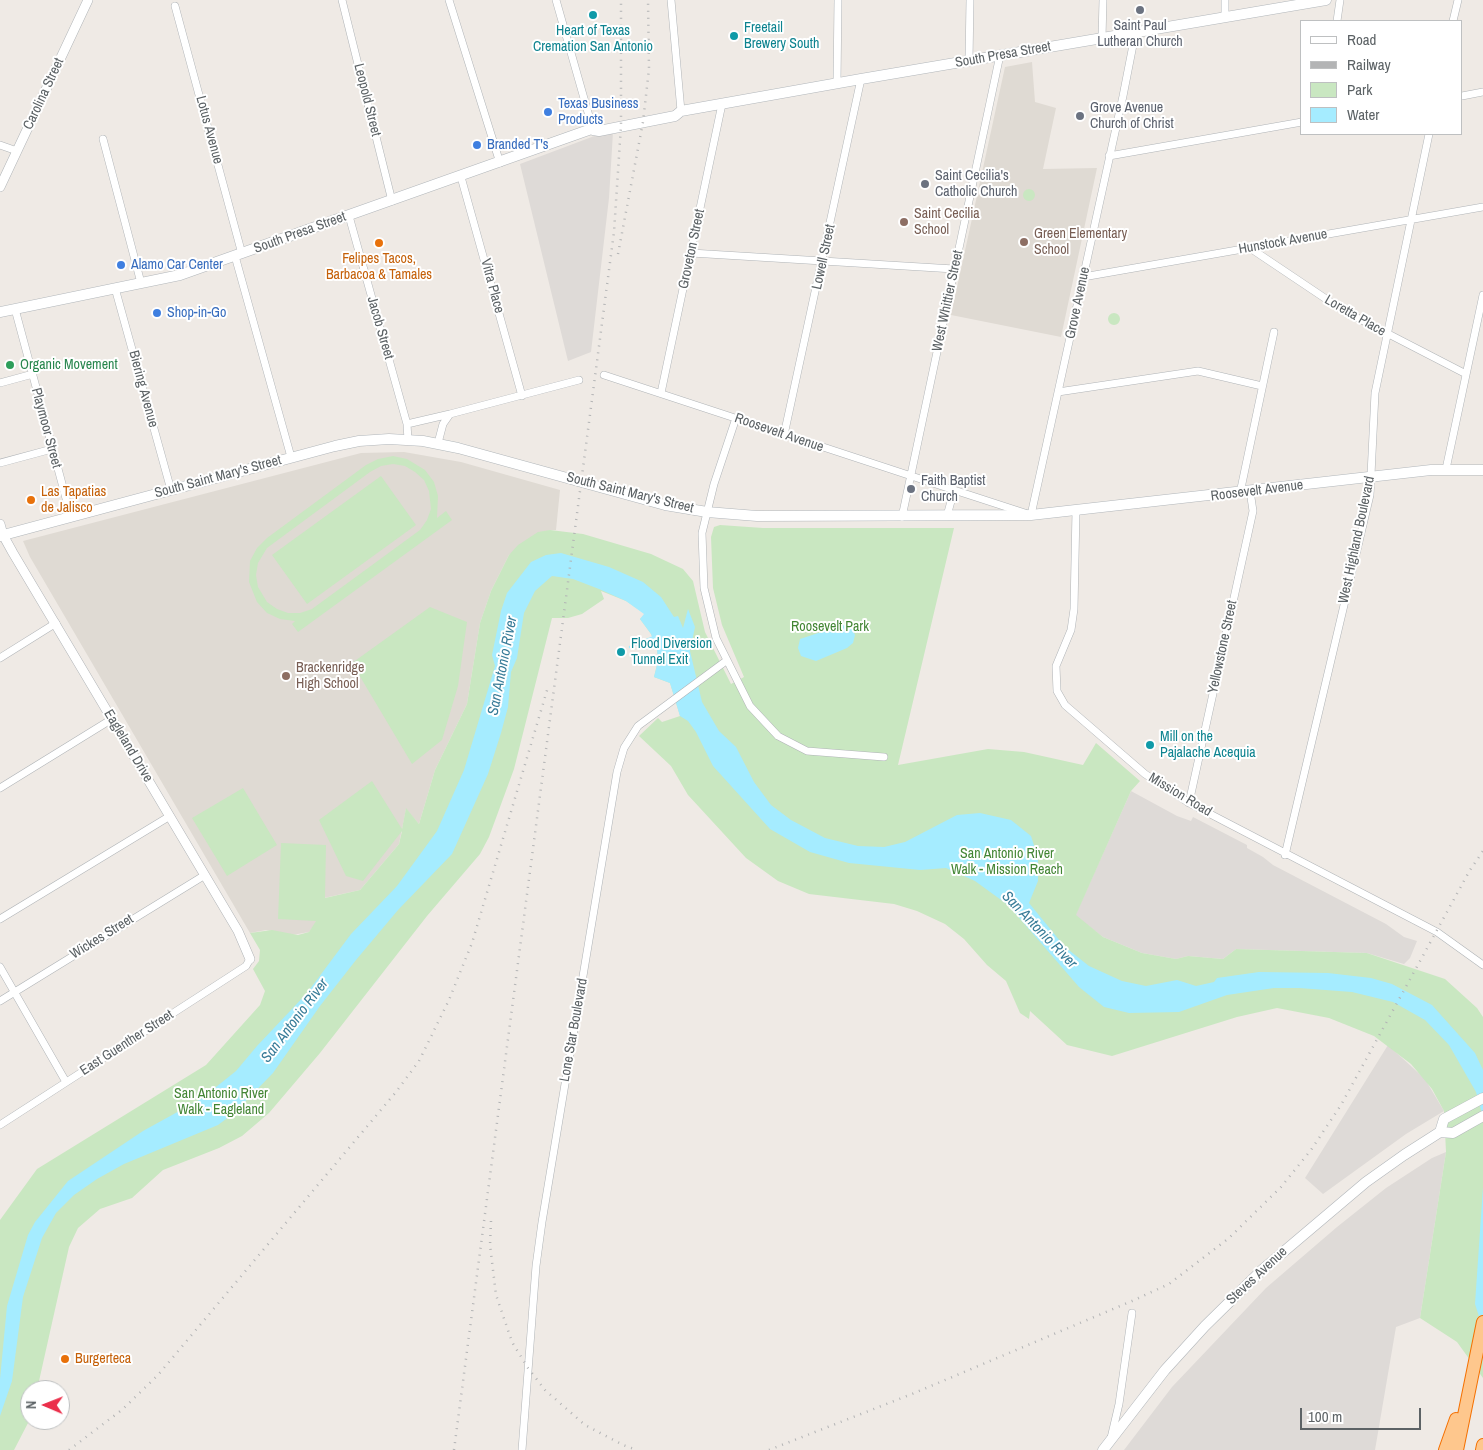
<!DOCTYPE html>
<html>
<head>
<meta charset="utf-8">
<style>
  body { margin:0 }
  #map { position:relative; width:1483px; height:1450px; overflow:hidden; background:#efeae5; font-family:"Archivo Narrow",sans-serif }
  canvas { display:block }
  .legend { position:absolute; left:1300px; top:20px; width:162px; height:115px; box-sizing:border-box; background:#fff; border:1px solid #bec0c1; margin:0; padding:6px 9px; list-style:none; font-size:15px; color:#5c6265 }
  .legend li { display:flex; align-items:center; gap:10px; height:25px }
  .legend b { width:25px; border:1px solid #bec0c1 }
  .north { position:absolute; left:20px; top:1380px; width:50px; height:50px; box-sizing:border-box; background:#fff; border:1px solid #bec0c1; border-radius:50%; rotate:271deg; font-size:14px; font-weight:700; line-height:20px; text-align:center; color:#5c6265 }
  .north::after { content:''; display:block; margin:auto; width:18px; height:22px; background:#eb2f4b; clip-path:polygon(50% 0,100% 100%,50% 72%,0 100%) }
  .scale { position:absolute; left:1300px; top:1408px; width:121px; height:22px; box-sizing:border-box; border:2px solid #5c6265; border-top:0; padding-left:6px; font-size:15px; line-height:18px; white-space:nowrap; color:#5c6265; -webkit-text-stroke:4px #fff; paint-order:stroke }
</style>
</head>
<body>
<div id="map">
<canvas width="1483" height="1450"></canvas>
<ul class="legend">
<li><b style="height:6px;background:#fff"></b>Road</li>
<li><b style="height:6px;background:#b3b4b5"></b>Railway</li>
<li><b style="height:14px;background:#c9e7c1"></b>Park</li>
<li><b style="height:14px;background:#a5ecff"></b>Water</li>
</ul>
<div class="north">N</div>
<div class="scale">100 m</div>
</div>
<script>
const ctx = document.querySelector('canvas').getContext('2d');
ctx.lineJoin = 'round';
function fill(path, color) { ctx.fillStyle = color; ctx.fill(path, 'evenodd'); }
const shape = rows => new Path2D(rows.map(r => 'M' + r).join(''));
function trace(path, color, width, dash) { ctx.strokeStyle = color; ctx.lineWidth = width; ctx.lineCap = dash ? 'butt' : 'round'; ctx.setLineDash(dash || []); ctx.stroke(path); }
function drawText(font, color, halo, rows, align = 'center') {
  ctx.font = font + ' "Archivo Narrow",sans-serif'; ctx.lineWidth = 4; ctx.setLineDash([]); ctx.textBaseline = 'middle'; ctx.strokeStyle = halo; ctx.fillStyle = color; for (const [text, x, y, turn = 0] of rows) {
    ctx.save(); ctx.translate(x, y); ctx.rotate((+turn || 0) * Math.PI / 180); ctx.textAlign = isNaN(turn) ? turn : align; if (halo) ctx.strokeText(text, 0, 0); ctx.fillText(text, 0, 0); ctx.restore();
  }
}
fill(shape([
  [605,132,613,132,609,198,591,352,568,361,520,164],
  [1131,791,1177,816,1191,821,1193,817,1247,845,1247,848,1263,857,1273,865,1386,924,1404,937,1417,941,1410,958,1404,964,1367,953,1236,949,1223,959,1188,956,1176,959,1142,953,1103,937,1075,916],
  [1388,1045,1425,1079,1444,1111,1406,1134,1323,1194,1305,1178],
  [1446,1152,1420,1318,1396,1327,1375,1450,1124,1450,1172,1387,1266,1288,1337,1227,1386,1188,1432,1158]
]), '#dedad7');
fill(shape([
  [1032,62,1035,102,1056,108,1043,169,1097,168,1061,337,951,315,1005,67],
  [404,452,461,462,560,490,556,530,550,530,509,555,491,591,480,623,467,704,435,770,419,824,406,809,399,844,360,890,324,898,315,925,309,932,292,935,266,930,250,933,30,557,23,541,361,453]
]), '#dfdad3');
fill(shape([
  '1023 195a6 6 0 1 1 12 0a6 6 0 1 1-12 0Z',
  '1108 319a6 6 0 1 1 12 0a6 6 0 1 1-12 0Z',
  [393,456,407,459,425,470,434,482,438,496,437,518,446,511,452,520,298,632,292,624,295,621,280,619,267,613,257,602,249,582,250,561,257,548,267,538,366,465,378,459],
  [393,464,405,466,415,472,424,480,429,491,431,509,427,520,420,530,312,609,300,613,288,613,277,609,267,602,258,587,256,575,258,563,267,548,370,472,381,466],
  [381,476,416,525,307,604,272,555],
  [720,525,763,528,954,528,898,765,988,749,1024,752,1083,765,1096,743,1140,781,1131,791,1076,915,1103,937,1142,953,1176,959,1188,956,1223,959,1236,949,1367,953,1445,979,1477,1008,1483,1017,1483,1378,1457,1342,1420,1318,1446,1152,1444,1111,1432,1089,1411,1064,1374,1036,1329,1018,1277,1008,1237,1017,1112,1056,1067,1045,1030,1011,1029,1019,1020,1013,1006,981,987,965,964,939,945,924,917,911,894,904,809,894,778,881,746,858,688,795,671,766,639,736,658,718,662,722,680,716,670,683,654,677,658,661,657,649,651,634,640,619,645,614,626,601,601,591,604,599,582,614,568,618,552,618,514,769,489,837,480,854,427,916,320,1053,269,1113,242,1136,219,1148,163,1170,132,1198,100,1209,78,1228,69,1247,37,1390,30,1390,30,1416,28,1423,14,1450,0,1450,0,1220,37,1169,206,1065,260,1005,265,991,253,969,259,961,260,950,250,933,272,930,298,935,309,932,316,921,278,919,281,843,326,845,325,898,360,890,399,844,402,831,363,881,346,876,319,820,372,781,402,829,406,808,419,824,435,770,467,704,480,623,491,591,509,555,518,545,538,532,550,530,583,534,651,554,683,569,693,581,705,632,731,684,744,677,722,625,713,588,711,537,714,527],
  [430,607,467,622,458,686,442,740,412,764,352,663],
  [243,788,277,845,227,876,192,818]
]), '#c9e7c1');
fill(shape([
  [561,553,609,567,643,582,661,597,674,617,678,616,683,628,688,609,695,627,690,651,702,702,719,731,736,747,754,782,771,805,791,820,825,838,858,846,884,847,905,842,957,815,980,813,1011,820,1031,836,1038,858,1038,881,1029,903,1065,947,1089,966,1122,981,1146,986,1177,980,1196,986,1214,982,1217,978,1259,972,1328,973,1371,978,1392,984,1432,1005,1475,1053,1483,1070,1483,1117,1476,1092,1449,1045,1425,1020,1393,1002,1352,992,1299,988,1274,988,1227,995,1179,1012,1129,1013,1104,1007,1079,987,1008,905,975,881,946,868,920,870,849,863,810,852,770,829,713,766,696,732,688,721,680,716,670,683,654,677,658,661,657,649,651,634,640,619,644,614,626,601,599,589,573,579,552,576,535,591,524,613,517,658,511,672,508,707,501,733,488,774,452,854,398,910,356,960,320,1006,273,1073,234,1113,218,1125,124,1164,97,1179,74,1195,56,1213,42,1238,23,1297,12,1381,0,1416,0,1379,7,1306,28,1235,35,1222,68,1181,143,1131,201,1099,236,1071,257,1046,307,993,351,934,397,886,437,831,464,770,495,666,492,655,501,611,507,593,531,562,546,555],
  [843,625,851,627,855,635,853,643,847,648,816,661,801,656,798,648,800,639],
  [1483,1187,1483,1329,1475,1304]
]), '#a5ecff');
trace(shape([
  [630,647,654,637]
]), '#a5ecff', 2.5);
const minor = shape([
  [342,0,392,201],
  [449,0,500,163],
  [556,0,593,130],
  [671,0,681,111],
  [175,6,242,254],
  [1225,16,1225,0],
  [1337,21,1340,0],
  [1453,21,1458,0],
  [1102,38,1103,0],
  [969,61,970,0],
  [837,83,838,0],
  [1462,96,1483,92],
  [103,139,141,283],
  [0,145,17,151],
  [1109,156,1302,122],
  [461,177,522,396],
  [349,216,407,424,408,440],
  [1250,248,1344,311,1466,374],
  [691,253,954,269],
  [235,256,291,457],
  [1083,277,1483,207],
  [115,288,171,490],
  [15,309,71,517],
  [604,375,954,490,947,516],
  [0,383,33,374],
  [1058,392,1198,371,1262,386],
  [661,393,722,104],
  [736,418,714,484,702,533,704,588,716,638,750,706,778,736,807,751,884,757],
  [407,424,450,414],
  [784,435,861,79],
  [438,443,443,424,450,414,579,380],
  [0,463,52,449],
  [1446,469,1483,295],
  [954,490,1031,515,1123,96,1133,45,1132,32],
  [1240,493,1274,332],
  [1076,510,1074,609,1071,630,1056,666,1057,691,1065,705,1145,774,1189,803,1437,932,1483,965],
  [902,517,1000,55],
  [0,658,56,623],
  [0,788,112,719],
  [1189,803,1253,511,1250,491],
  [1285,855,1370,495,1375,393,1429,134],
  [0,919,170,816],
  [0,967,66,1082],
  [0,1001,205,875],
  [0,1125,246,966,250,959],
  [1111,1438,1119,1404,1132,1313],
  [522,1450,536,1266,542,1222,617,772,624,748,638,726,726,661]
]);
const tertiary = shape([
  [0,187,88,0],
  [0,524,3,535,13,553,238,931,250,959]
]);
const secondary = shape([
  [593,130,599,131,675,116,681,111,861,79,1326,0],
  [0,312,180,275,597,127],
  [0,536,335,446,359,441,389,439,423,441,458,448,665,505,707,512,757,516,1031,515,1431,470,1483,470],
  [1440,1132,1444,1119,1483,1098],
  [1103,1450,1165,1370,1205,1326,1262,1270,1366,1182,1404,1155,1440,1132,1453,1133,1483,1116]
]);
const motorway = shape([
  [1445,1450,1456,1419],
  [1457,1450,1483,1322],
  [1482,1450,1483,1445]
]);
trace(minor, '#b0b4b7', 8);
trace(tertiary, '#b0b4b7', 10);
trace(secondary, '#b1b6ba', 11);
trace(motorway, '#f47000', 14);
trace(minor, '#fff', 7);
trace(tertiary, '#fff', 9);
trace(secondary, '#fff', 10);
trace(motorway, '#fec78d', 12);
trace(shape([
  [618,254,643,122,649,69,648,0],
  [491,1221,490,1245,496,1295,512,1342,528,1368,545,1390,585,1425,623,1445,637,1450],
  [69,1450,123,1409,158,1375,396,1092,419,1061,449,1000,472,943,548,687],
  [454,1450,614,232,621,126,621,0],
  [769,1450,912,1394,1132,1301,1169,1284,1229,1238,1281,1187,1311,1150,1341,1105,1470,870,1483,851]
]), '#b3b4b5', 2.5, [1, 6]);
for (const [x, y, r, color] of [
  [1140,10,5,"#6b7280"],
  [593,15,5,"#0f9aa8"],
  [734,36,5,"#0f9aa8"],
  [548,112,5,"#3f7fe0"],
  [1080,116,5,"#6b7280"],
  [477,145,5,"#3f7fe0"],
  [925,184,5,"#6b7280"],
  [904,222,5,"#8d6e63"],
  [1024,242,5,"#8d6e63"],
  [379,243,5,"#e8710a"],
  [121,265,5,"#3f7fe0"],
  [157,313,5,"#3f7fe0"],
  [10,365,5,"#2e9e5b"],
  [911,489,5,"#6b7280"],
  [31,500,5,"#e8710a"],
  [621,652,5,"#0f9aa8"],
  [286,676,5,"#8d6e63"],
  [1150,745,5,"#0f9aa8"],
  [65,1359,5,"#e8710a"]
]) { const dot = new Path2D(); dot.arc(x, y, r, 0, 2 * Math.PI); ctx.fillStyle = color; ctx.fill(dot); trace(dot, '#fff', 2); }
drawText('14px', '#5b616d', '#fff', [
  ["Saint Paul",1140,26,"center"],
  ["Lutheran Church",1140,42,"center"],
  ["Grove Avenue",1090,108],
  ["Church of Christ",1090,124],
  ["Saint Cecilia's",935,176],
  ["Catholic Church",935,192],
  ["Faith Baptist",921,481],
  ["Church",921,497]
], 'left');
drawText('14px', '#0d838f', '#fff', [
  ["Freetail",744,28],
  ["Brewery South",744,44],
  ["Heart of Texas",593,31,"center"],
  ["Cremation San Antonio",593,47,"center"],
  ["Flood Diversion",631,644],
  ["Tunnel Exit",631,660],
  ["Mill on the",1160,737],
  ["Pajalache Acequia",1160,753]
], 'left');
drawText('14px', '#5c6265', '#fff', [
  ["South Presa Street",1003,55,-10],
  ["Carolina Street",44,94,-65],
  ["Leopold Street",367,100,76],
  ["Lotus Avenue",209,130,75],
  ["South Presa Street",300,233,-20],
  ["Hunstock Avenue",1283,242,-10],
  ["Groveton Street",692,249,-78],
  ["Lowell Street",824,257,-78],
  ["Vitra Place",492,286,75],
  ["West Whittier Street",948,301,-78],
  ["Grove Avenue",1078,303,-78],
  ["Loretta Place",1355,316,30],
  ["Jacob Street",380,328,74],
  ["Biering Avenue",143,389,75],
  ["Playmoor Street",46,428,75],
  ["Roosevelt Avenue",779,433,19],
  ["South Saint Mary's Street",218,477,-15],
  ["Roosevelt Avenue",1257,491,-7],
  ["South Saint Mary's Street",630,493,14],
  ["West Highland Boulevard",1357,540,-78],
  ["Yellowstone Street",1223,647,-78],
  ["Eagleland Drive",128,746,59],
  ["Mission Road",1180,795,31],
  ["Wickes Street",102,937,-32],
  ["Lone Star Boulevard",574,1030,-80],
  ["East Guenther Street",127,1043,-33],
  ["Steves Avenue",1257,1276,-43]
]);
drawText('14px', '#366cbe', '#fff', [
  ["Texas Business",558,104],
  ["Products",558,120],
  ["Branded T's",487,145],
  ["Alamo Car Center",131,265],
  ["Shop-in-Go",167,313]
], 'left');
drawText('14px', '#785e54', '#fff', [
  ["Saint Cecilia",914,214],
  ["School",914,230],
  ["Green Elementary",1034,234],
  ["School",1034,250],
  ["Brackenridge",296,668],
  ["High School",296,684]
], 'left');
drawText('14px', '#c56008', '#fff', [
  ["Felipes Tacos,",379,259,"center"],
  ["Barbacoa & Tamales",379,275,"center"],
  ["Las Tapatias",41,492],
  ["de Jalisco",41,508],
  ["Burgerteca",75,1359]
], 'left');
drawText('14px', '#27864d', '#fff', [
  ["Organic Movement",20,365]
], 'left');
drawText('14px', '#428534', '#fff', [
  ["Roosevelt Park",830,627],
  ["San Antonio River",1007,854],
  ["Walk - Mission Reach",1007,870],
  ["San Antonio River",221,1094],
  ["Walk - Eagleland",221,1110]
]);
drawText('italic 15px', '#387c98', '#fff', [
  ["San Antonio River",503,666,-79],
  ["San Antonio River",1039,930,46],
  ["San Antonio River",295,1021,-53]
]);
</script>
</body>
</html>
